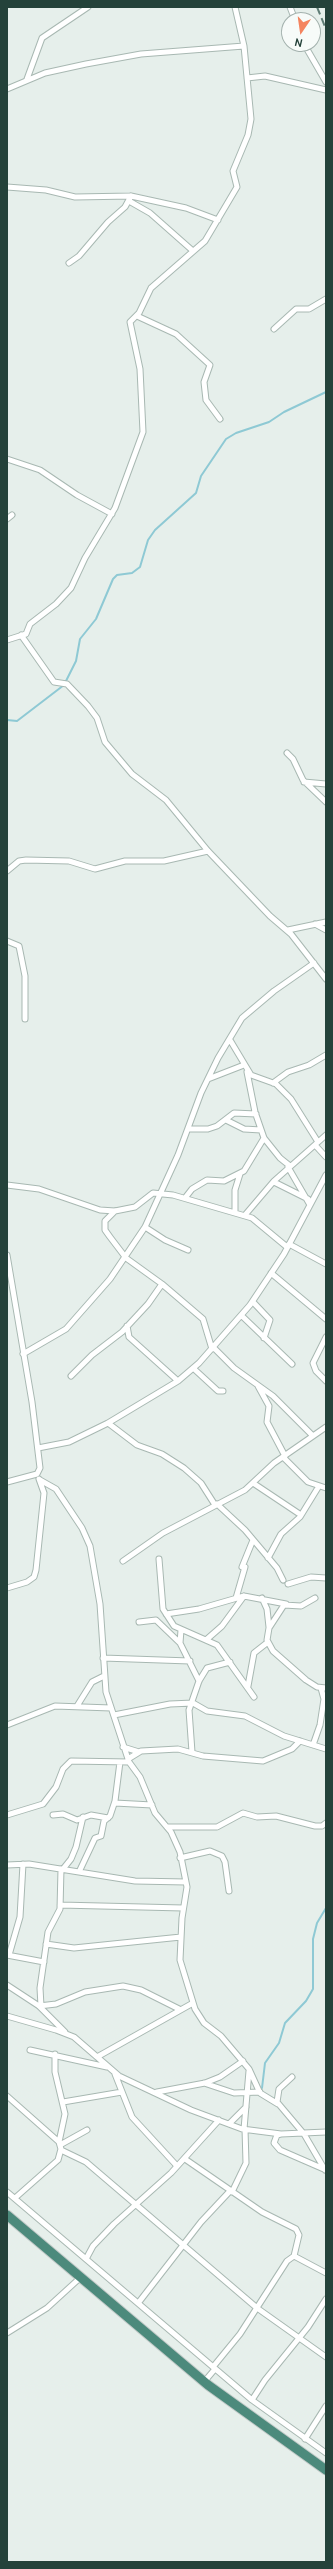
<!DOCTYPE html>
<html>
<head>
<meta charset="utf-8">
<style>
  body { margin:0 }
  #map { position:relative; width:333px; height:2569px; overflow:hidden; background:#e6efeb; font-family:Cabin,sans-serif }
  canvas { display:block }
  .frame { position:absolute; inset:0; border:8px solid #24423a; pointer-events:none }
  .north { position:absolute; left:281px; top:12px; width:40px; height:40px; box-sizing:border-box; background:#f7fbf9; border:1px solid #a3b1ad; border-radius:50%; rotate:193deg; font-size:11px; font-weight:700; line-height:16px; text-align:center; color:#24423a }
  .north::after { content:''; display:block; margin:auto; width:14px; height:18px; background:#f4845f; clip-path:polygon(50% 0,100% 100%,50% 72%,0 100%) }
</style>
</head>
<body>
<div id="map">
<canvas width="333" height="2569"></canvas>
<div class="frame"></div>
<div class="north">N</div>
</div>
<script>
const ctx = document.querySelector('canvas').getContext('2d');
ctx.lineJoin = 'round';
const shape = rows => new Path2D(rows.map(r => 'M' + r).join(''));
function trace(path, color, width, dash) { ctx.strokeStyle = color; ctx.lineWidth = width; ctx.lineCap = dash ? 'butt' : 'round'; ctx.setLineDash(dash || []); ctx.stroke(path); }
trace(shape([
  [7,720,17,721,64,685,76,661,80,639,96,619,113,579,117,575,132,573,140,567,148,540,155,530,196,493,201,476,226,439,236,433,269,422,284,412,326,392],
  [262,2088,265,2063,279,2043,285,2023,306,2001,313,1989,313,1939,317,1923,326,1908]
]), '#8ec9d4', 2);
const minor = shape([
  [290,7,295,20],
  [304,44,326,82],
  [247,78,265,76,326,90],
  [27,79,42,38,88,7],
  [7,89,45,73,86,64,141,54,244,46],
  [7,187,46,190,75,197,131,196,186,208,218,220],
  [129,201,150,213,193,251],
  [69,263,79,256,108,222,125,207,131,196],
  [137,316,176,334,210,365,204,382,206,400,220,419],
  [274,329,296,309,309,309,326,299],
  [7,459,40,470,77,495,112,514],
  [7,519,12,515],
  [21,635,54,682,67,684,88,706,97,718,105,742,132,774,166,800,208,851,270,916,291,934,326,979],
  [7,640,26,634,30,624,56,604,71,588,85,558,115,508,143,432,140,369,130,322,139,313,151,288,205,241,237,187,233,171,248,135,251,119,244,46,235,7],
  [287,753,293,759,303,780,326,802],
  [304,782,326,784],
  [7,871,19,861,26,860,69,861,95,869,125,861,164,861,208,851],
  [315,924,326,930],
  [288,930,326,922],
  [7,941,19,946,25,976,25,1019],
  [230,1040,251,1075,276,1084,291,1099,318,1142],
  [247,1072,255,1112,264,1138,280,1158,290,1166],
  [208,1079,244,1065],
  [273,1083,288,1072,309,1065,326,1055],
  [226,1120,244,1129,261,1130],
  [188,1129,208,1129,217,1126,234,1113,256,1114],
  [315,1145,326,1157],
  [288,1167,310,1205],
  [274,1182,308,1199],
  [7,1185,39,1189,100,1210,115,1211,135,1207,153,1193,173,1195,252,1218,287,1247],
  [185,1198,192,1189,207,1180,224,1181,244,1171,264,1138],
  [115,1211,105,1221,105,1230,110,1237,126,1258,162,1284,203,1319,212,1349],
  [235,1212,235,1190,240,1174],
  [245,1215,274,1181,326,1135],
  [145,1227,165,1240,188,1250],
  [289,1244,326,1264],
  [7,1255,32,1402,40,1468,37,1474,7,1482],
  [271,1273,326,1319],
  [253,1302,270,1320,264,1338],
  [242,1316,292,1364],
  [127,1326,129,1337,178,1381],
  [326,1337,313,1363,316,1371,326,1381],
  [214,1348,234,1368,273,1396,313,1436],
  [23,1354,66,1329,110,1279,145,1227,178,1155,201,1093,218,1058,242,1018,274,991,314,963],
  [193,1368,218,1391,223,1391],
  [71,1376,92,1355,122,1332,148,1304,162,1284],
  [258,1386,269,1406,267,1422,285,1456],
  [108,1423,137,1445,162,1454,184,1468,201,1483,215,1505],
  [38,1448,69,1442,108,1423,178,1381,199,1363,250,1305,284,1254,326,1175],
  [283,1457,308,1482,326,1488],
  [40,1480,56,1489,82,1528,90,1546,100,1604,106,1692,129,1762,140,1777,155,1813,171,1832,180,1852,187,1887,182,1918,180,1960,195,2009,204,2023,221,2036,249,2069,260,2093,278,2104],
  [253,1483,301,1515],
  [217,1504,245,1530,277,1568,283,1580],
  [268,1558,281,1534,300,1517,319,1486],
  [159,1559,163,1609,174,1626,217,1645,254,1697],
  [123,1561,163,1533,245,1490,274,1463,326,1427],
  [242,1567,253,1540],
  [288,1584,311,1577,326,1578],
  [7,1588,27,1582,34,1577,36,1570,44,1493,39,1479],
  [236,1598,245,1567],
  [262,1598,267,1609,269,1627],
  [315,1598,301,1606,284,1605,269,1628,267,1640,273,1651,306,1680,317,1687,326,1688],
  [166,1614,199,1609,244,1596,286,1604],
  [139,1622,156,1620,180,1643],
  [181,1630,180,1643,199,1681],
  [206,1640,222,1626,244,1596],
  [103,1658,190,1661],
  [248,1686,254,1653,268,1642],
  [77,1706,92,1682,104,1676],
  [114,1715,170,1704,193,1703,207,1711,245,1716,284,1736,326,1749],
  [7,1725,55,1706,111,1708],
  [313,1745,320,1725,324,1699,321,1688],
  [123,1747,139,1752],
  [192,1752,189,1710,199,1681,207,1668,230,1662],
  [128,1759,141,1751,178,1749,203,1756,263,1761,292,1749,300,1741],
  [115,1803,152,1805],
  [7,1815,43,1804,56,1787,63,1769,71,1761,129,1762],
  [53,1815,63,1814,77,1820,91,1815,108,1818],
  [167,1827,217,1827,243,1813,257,1817,276,1816,315,1826,322,1826,326,1823],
  [180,1858,210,1851,222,1856,225,1862,229,1891],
  [7,1865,29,1864,135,1881,186,1882],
  [63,1869,71,1859,76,1847,83,1817],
  [79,1872,95,1838,101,1836,104,1821,110,1816,115,1801,120,1762],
  [60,1905,183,1908],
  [46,1944,74,1948,181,1937],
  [7,1955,44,1962],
  [9,1955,20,1917,23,1864],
  [7,1985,39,2006,65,2032],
  [39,2006,56,2004,85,1992,123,1986,141,1990,179,2009],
  [41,2006,40,1988,48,1932,60,1909,61,1869],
  [7,2016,56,2030,74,2037,119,2076,191,2110,242,2129,281,2134],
  [30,2050,107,2067],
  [55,2054,55,2072,65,2114,59,2142],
  [97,2057,193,2003],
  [115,2074,132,2117,177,2166],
  [292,2077,279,2089,277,2102,304,2134,325,2170],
  [204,2083,234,2093,260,2092],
  [157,2092,205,2083,220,2077,243,2061],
  [7,2096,59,2142,61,2149,58,2160,15,2198],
  [63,2102,122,2092],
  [229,2124,246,2107],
  [244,2129,249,2071],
  [326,2132,281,2134,277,2135,274,2143,280,2150,326,2170],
  [60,2145,87,2130],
  [61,2150,86,2162,257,2308,326,2357],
  [185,2159,262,2212,296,2229,299,2235,294,2256],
  [7,2192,252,2400,326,2453],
  [232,2192,246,2163,245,2129],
  [86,2259,93,2246,114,2224,171,2173,219,2120],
  [139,2302,201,2222,230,2191],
  [7,2333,47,2308,81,2277],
  [213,2367,240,2334,287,2261,294,2256,326,2273],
  [204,2382,215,2369],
  [252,2400,265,2380,308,2327,326,2299],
  [305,2439,326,2406]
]);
const trunk = shape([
  [7,2215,208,2385,326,2470]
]);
trace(minor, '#a8b8b2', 7);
trace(trunk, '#c2cac8', 11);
trace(minor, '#fff', 5);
trace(trunk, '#4c8a7c', 9);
trace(shape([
  [317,7,326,29]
]), '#5f7d75', 2, [8, 4]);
</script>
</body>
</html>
